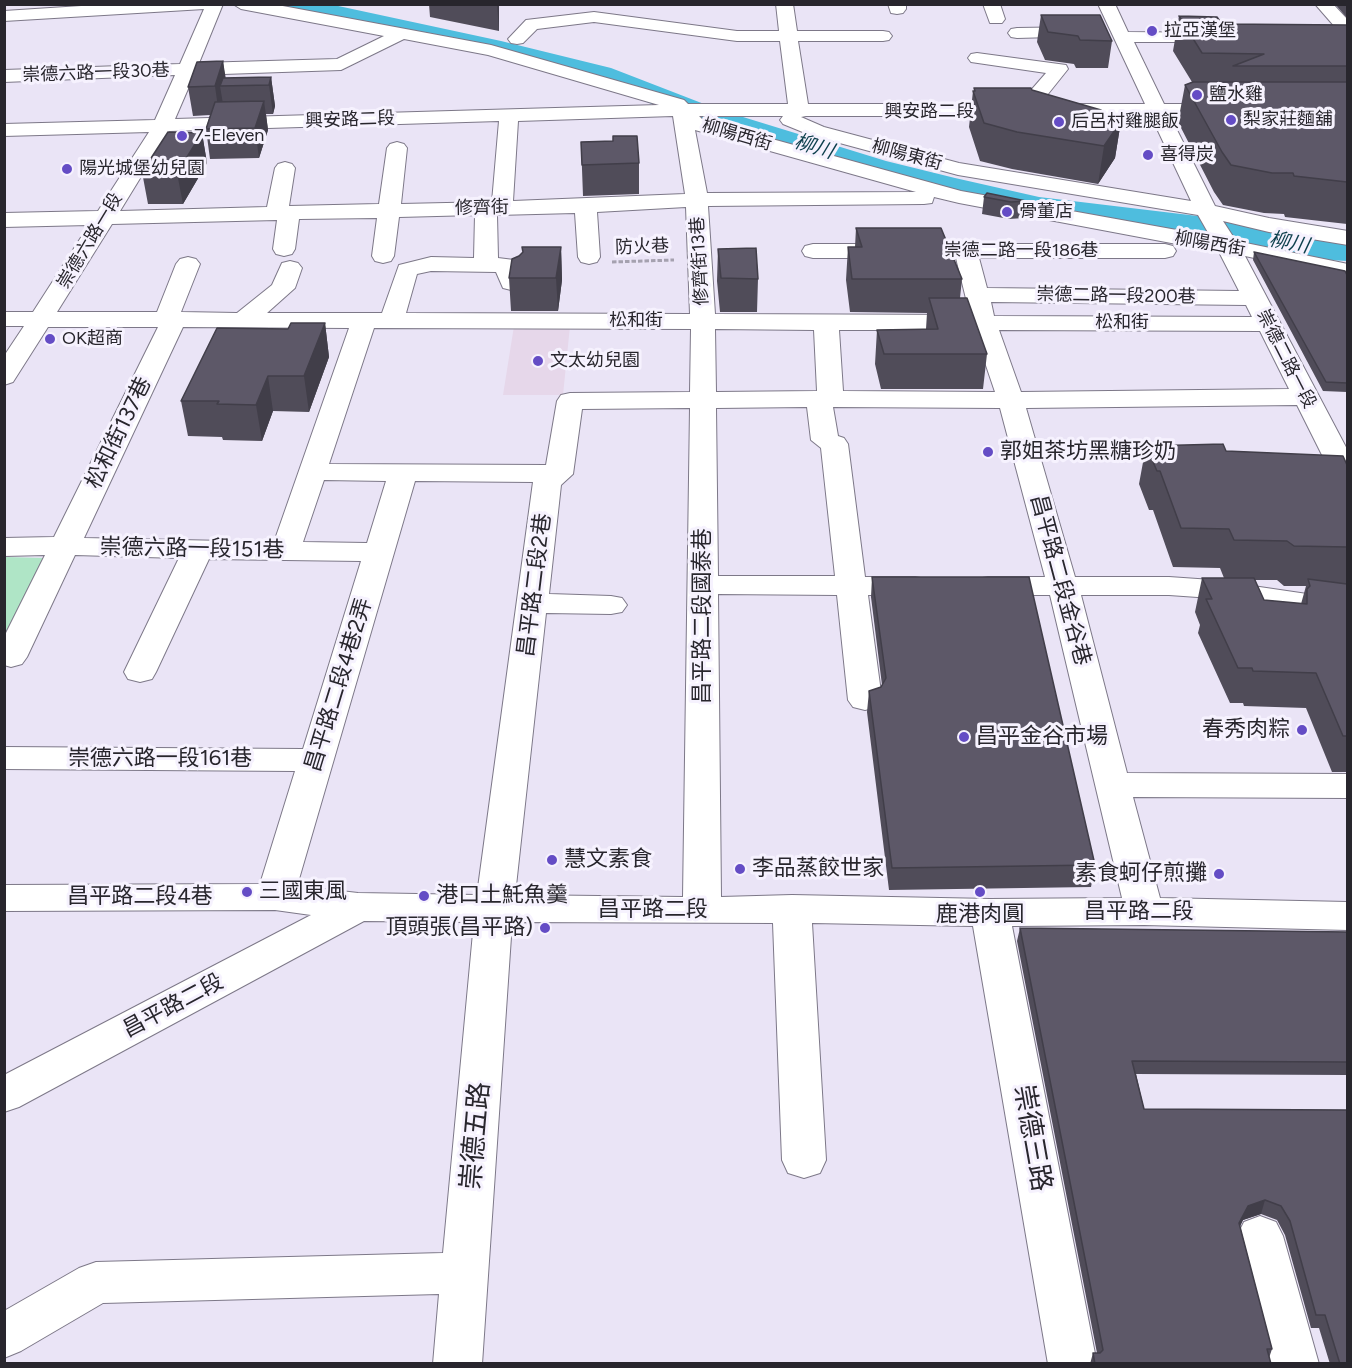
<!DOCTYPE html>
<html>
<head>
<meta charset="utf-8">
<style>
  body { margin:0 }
  #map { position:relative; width:1352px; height:1368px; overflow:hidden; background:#eae4f6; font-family:Figtree,sans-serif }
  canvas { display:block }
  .frame { position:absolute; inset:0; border:6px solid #28262d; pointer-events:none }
</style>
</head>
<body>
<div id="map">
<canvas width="1352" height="1368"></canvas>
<div class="frame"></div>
</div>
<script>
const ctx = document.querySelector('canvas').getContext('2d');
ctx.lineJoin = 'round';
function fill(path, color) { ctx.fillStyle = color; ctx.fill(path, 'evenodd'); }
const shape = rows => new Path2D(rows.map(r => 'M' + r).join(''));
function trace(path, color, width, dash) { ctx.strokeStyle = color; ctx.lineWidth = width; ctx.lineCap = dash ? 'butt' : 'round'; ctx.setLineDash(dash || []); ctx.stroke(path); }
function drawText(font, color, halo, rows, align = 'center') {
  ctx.font = font + ' Figtree,"Noto Sans TC",sans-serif'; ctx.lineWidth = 6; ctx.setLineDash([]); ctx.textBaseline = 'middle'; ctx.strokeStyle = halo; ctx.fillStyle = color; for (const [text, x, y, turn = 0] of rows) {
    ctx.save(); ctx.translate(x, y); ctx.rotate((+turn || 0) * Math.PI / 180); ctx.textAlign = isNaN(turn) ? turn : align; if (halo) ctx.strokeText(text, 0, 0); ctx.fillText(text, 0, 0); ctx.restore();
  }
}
fill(shape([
  [514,326,570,326,563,395,503,395]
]), '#e6d7ea');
fill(shape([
  [5,557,46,558,5,635]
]), '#afe5c6');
fill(shape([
  [276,4,329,4,501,41,611,68,717,109,886,161,955,178,1039,197,1231,220,1306,237,1348,239,1348,261,1306,259,1231,240,1039,217,953,198,864,175,695,121,591,80,500,57,289,12,280,10,276,4]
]), '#4ebdde');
const minor = shape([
  [112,4,223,4,199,63,337,59,384,36,241,9,233,4,272,4,491,45,684,100,688,104,788,104,780,41,737,41,594,22,537,29,523,43,517,44,511,43,508,39,526,20,594,12,737,31,779,31,776,4,793,4,797,31,883,31,889,32,892,36,889,40,883,41,798,41,808,104,1019,104,1046,73,971,62,968,58,971,54,977,53,1066,65,1068,69,1040,104,1145,104,1098,4,1115,4,1128,32,1226,33,1229,37,1226,41,1220,42,1134,42,1164,104,1226,104,1233,106,1236,110,1233,114,1226,116,1170,116,1215,206,1269,218,1348,231,1348,245,1269,232,1223,221,1236,241,1348,264,1348,278,1245,256,1348,451,1348,487,1338,485,1334,479,1297,405,1026,408,1075,577,1169,577,1212,580,1348,600,1348,618,1212,598,1169,595,1081,595,1127,773,1348,774,1348,798,1133,797,1160,898,1348,902,1348,930,1144,925,1012,926,1097,1364,1048,1364,973,926,812,923,826,1160,820,1173,804,1178,788,1173,782,1160,773,923,512,922,482,1364,433,1364,439,1294,103,1303,21,1351,4,1358,4,1311,79,1268,96,1262,443,1253,474,922,364,921,19,1107,4,1112,4,1075,311,915,275,910,4,911,4,885,260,884,295,771,4,769,4,747,303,749,361,561,209,559,156,672,152,679,140,682,128,679,124,672,179,558,75,555,27,657,22,664,11,667,4,665,4,637,45,555,4,556,4,538,54,537,158,327,48,327,13,382,4,385,4,356,24,326,4,326,4,312,33,312,89,225,4,227,4,213,98,211,149,132,4,136,4,124,155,120,175,75,4,82,4,70,180,64,204,9,4,21,4,11,112,4],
  [404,39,488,55,659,105,175,119,194,75,341,70,404,39],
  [673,116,685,194,513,201,518,121,673,116],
  [699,116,783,116,780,120,783,124,810,135,958,175,1198,215,1210,236,961,191,703,120,699,116],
  [806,116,1151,116,1191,201,959,163,824,127,801,117,806,116],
  [499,121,492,202,401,204,407,148,404,144,397,142,390,144,387,148,379,204,289,206,295,168,292,164,285,162,278,164,275,168,267,207,120,211,169,131,499,121],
  [695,130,916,192,707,193,695,130],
  [934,197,959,203,1219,252,1239,291,987,288,979,258,1165,258,1173,256,1176,251,1173,246,1165,244,946,244,938,246,935,251,938,256,956,258,970,315,715,314,708,206,924,204,932,203,934,197],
  [686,207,690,314,406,313,417,274,431,271,496,272,503,288,511,290,519,288,523,283,514,260,498,258,497,215,575,213,578,257,581,262,589,264,597,262,600,257,597,212,686,207],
  [475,215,474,258,431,257,399,265,382,313,267,313,295,288,302,268,298,263,290,261,282,263,272,285,237,313,181,312,200,264,196,259,188,257,180,259,176,264,157,312,57,312,112,224,277,220,273,249,276,254,284,256,292,254,295,249,299,219,377,218,372,256,375,261,383,263,391,261,394,256,399,217,475,215],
  [991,302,1246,305,1252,317,994,316,991,302],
  [183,327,349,328,274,542,84,538,183,327],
  [374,328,691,329,690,392,570,393,561,395,557,401,546,465,329,464,374,328],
  [715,329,814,330,817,391,716,392,715,329],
  [839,330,974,330,995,392,843,391,839,330],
  [999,330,1260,331,1289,389,1021,392,999,330],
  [807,407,811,440,821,448,835,576,718,576,716,408,807,407],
  [833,407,1000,408,1045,577,988,577,977,579,973,586,977,593,988,595,1050,595,1122,898,990,899,792,895,721,897,718,594,837,595,848,700,853,707,865,710,877,707,882,700,868,595,915,595,926,593,930,586,926,579,915,577,865,577,848,444,844,438,838,436,833,407],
  [690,408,683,897,515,895,546,613,611,614,622,612,627,605,622,598,611,596,549,594,561,485,573,474,582,409,690,408],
  [324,480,386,481,367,543,303,542,324,480],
  [415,481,533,482,477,895,358,893,297,886,415,481],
  [888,4,906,4,906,9,903,13,897,14,891,13,888,4],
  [983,4,1000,4,1005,19,1002,23,990,23,983,4],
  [1315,4,1333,4,1348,20,1348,36,1342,35,1315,4],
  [1082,27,1088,28,1091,32,1088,36,1017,38,1011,37,1008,33,1011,29,1017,28,1082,27],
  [813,244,892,244,900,246,903,251,900,256,892,258,813,258,805,256,802,251,805,246,813,244],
  [1260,1216,1276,1222,1283,1236,1319,1364,1270,1364,1237,1236,1244,1222,1260,1216]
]);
trace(minor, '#7d7888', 2);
trace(shape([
  [612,262,674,260]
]), '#a5a1af', 3, [4.5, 2]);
fill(minor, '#fff');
fill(shape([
  [429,4,499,4,499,31,430,17],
  [1335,4,1347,4,1347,18],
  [1041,15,1112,41,1108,68,1076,68,1074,64,1045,60,1037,42],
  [1179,16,1222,24,1347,25,1347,224,1285,217,1284,214,1264,213,1223,205,1214,192,1178,122,1185,85,1192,82,1173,51],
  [223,61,225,78,271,77,275,106,273,114,266,114,268,130,259,158,210,159,206,129,210,115,193,116,188,87],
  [974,88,1032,90,1100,117,1121,121,1115,158,1098,184,1012,169,980,161,969,127,973,91,974,91],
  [202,133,207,163,183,204,148,204,142,172],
  [613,141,639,163,639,194,583,196,581,142],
  [984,197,1026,201,1024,218,1009,219,982,214],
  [856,228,962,279,960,298,987,354,983,389,881,389,875,364,877,330,926,329,927,313,850,312,846,280,848,247,855,247],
  [561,247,562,280,558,311,511,311,509,278],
  [718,249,758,279,757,312,720,312,717,281],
  [1254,252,1347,275,1347,392,1323,391,1253,260],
  [325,323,329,357,309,412,273,411,262,441,223,440,222,437,188,436,181,401,288,329],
  [1146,446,1226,451,1347,465,1347,772,1332,772,1306,708,1244,706,1243,703,1230,703,1198,633,1200,625,1195,612,1202,578,1224,578,1220,568,1173,567,1153,510,1149,510,1139,484],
  [1255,580,1277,580,1284,586,1306,586,1301,604,1264,600],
  [872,577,1095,865,1091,887,889,890,867,712,869,691,881,687,882,685,871,597],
  [1020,928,1347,932,1347,1075,1136,1074,1144,1109,1347,1110,1347,1364,1330,1364,1319,1328,1311,1328,1285,1235,1277,1220,1261,1214,1243,1220,1240,1226,1272,1349,1269,1358,1271,1364,1090,1364,1093,1353,1097,1353,1017,941]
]), '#504c59');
fill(shape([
  [497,4,499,4,499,31],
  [223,61,227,86,220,86,223,104,219,115,215,86],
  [271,77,275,106,273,114,269,85],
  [264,101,268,130,259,158,255,128],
  [1101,110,1096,144,1092,116],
  [1121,121,1115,158,1098,184,1104,146],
  [202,133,207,163,183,204,177,173],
  [561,247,562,280,558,311,556,278],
  [325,323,329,357,309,412,304,376],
  [268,376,273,411,262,441,256,405],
  [1265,1200,1261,1214,1243,1220,1235,1237,1239,1223,1248,1206]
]), '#413e49');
const building = shape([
  [1041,15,1100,15,1112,41,1080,40,1078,36,1048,32,1041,15],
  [1179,16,1217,17,1222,24,1347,25,1347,66,1233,66,1264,54,1202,53,1179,16],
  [223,61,215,86,188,87,197,62,223,61],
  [271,77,269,85,220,86,223,78,271,77],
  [1193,82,1347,82,1347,182,1294,176,1293,173,1272,173,1231,165,1222,152,1185,85,1193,82],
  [974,88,1031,88,1032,90,1101,110,1092,116,1121,121,1104,146,1017,132,984,123,973,91,975,91,974,88],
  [264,101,255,128,206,129,215,102,264,101],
  [168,132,202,133,177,173,142,172,168,132],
  [613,136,637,136,639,163,582,165,581,142,613,141,613,136],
  [987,193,1026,201,1011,202,984,197,987,193],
  [856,228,941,228,962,279,852,279,848,247,862,247,856,228],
  [522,247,561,247,556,278,509,278,512,259,519,256,523,252,522,247],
  [756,248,758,279,721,278,718,249,756,248],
  [1254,252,1345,271,1347,275,1347,383,1326,382,1254,252],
  [929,298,967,298,987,354,884,354,877,330,938,329,929,298],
  [291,323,325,323,304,376,268,376,256,405,217,404,219,401,181,401,217,328,288,329,291,323],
  [1223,444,1226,451,1343,456,1347,465,1347,547,1294,546,1287,541,1234,540,1229,529,1181,528,1160,471,1157,471,1146,446,1223,444],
  [872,577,1029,577,1095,865,892,868,869,691,881,687,886,678,872,577],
  [1202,578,1254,578,1264,600,1307,604,1307,589,1310,586,1308,579,1347,584,1347,736,1343,736,1316,673,1253,671,1252,668,1238,668,1206,599,1212,599,1202,578],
  [1020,928,1347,932,1347,1062,1132,1061,1144,1109,1347,1110,1347,1364,1340,1364,1325,1315,1316,1315,1290,1221,1281,1206,1265,1200,1248,1206,1239,1223,1272,1349,1267,1349,1271,1364,1095,1364,1093,1353,1100,1353,1103,1350,1020,928]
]);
fill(building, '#5d5868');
trace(building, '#413e49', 1.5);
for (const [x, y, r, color] of [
  [1152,31,6,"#644cc5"],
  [1197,95,6,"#644cc5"],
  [1231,120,6,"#644cc5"],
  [1059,122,6,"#644cc5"],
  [182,136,6,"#644cc5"],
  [1148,155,6,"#644cc5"],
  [67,169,6,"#644cc5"],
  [1007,212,6,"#644cc5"],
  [50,339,6,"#644cc5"],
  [538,361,6,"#644cc5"],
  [988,452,6,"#644cc5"],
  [1302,730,6,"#644cc5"],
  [964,737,6,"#644cc5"],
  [552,860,6,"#644cc5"],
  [740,869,6,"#644cc5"],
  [1219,874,6,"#644cc5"],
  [247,892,6,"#644cc5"],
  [980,892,6,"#644cc5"],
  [424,896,6,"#644cc5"],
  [545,928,6,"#644cc5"]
]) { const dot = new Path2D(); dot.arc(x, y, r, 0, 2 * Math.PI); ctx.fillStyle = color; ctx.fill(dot); trace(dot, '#f6f2fe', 2); }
drawText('18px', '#28262d', '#f6f2fe', [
  ["拉亞漢堡",1164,31],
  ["鹽水雞",1209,95],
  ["梨家莊麵舖",1243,120],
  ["后呂村雞腿飯",1071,122],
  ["7-Eleven",194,136],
  ["喜得炭",1160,155],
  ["陽光城堡幼兒園",79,169],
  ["骨董店",1019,212],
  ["OK超商",62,339],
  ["文太幼兒園",550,361]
], 'left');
drawText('18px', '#28262d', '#f6f2fe', [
  ["崇德六路一段30巷",96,73,-2],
  ["興安路二段",929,112],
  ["興安路二段",350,120,-2],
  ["柳陽西街",737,135,16],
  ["柳陽東街",907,155,15],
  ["修齊街",482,208,-1],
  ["崇德六路一段",90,241,-59],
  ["柳陽西街",1210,244,10],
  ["防火巷",642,247,-2],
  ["崇德二路一段186巷",1021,251],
  ["修齊街13巷",700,261,-93],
  ["崇德二路一段200巷",1116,296,1],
  ["松和街",636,321],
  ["松和街",1122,323],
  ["崇德二路一段",1286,359,63]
]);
drawText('italic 20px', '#0c3e4c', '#f6f2fe', [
  ["柳川",814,147,17],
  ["柳川",1289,243,11]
]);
drawText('22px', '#28262d', '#f6f2fe', [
  ["松和街137巷",119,433,-64],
  ["崇德六路一段151巷",192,549,1],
  ["昌平路二段金谷巷",1060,580,75],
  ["昌平路二段2巷",535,585,-83],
  ["昌平路二段國泰巷",703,616,-90],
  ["昌平路二段4巷2弄",339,685,-73],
  ["崇德六路一段161巷",160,759],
  ["昌平路二段4巷",140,897],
  ["昌平路二段",653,910],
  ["昌平路二段",1139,912],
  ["昌平路二段",173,1006,-28]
]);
drawText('22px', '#28262d', '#f6f2fe', [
  ["郭姐茶坊黑糖珍奶",1000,452],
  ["春秀肉粽",1290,730,"right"],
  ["昌平金谷市場",976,737],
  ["慧文素食",564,860],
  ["李品蒸餃世家",752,869],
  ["素食蚵仔煎攤",1207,874,"right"],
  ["三國東風",259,892],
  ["港口土魠魚羹",436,896],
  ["鹿港肉圓",980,915,"center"],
  ["頂頭張(昌平路)",533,928,"right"]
], 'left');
drawText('27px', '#28262d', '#f6f2fe', [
  ["崇德五路",476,1136,-85],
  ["崇德三路",1032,1138,80]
]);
</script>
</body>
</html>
